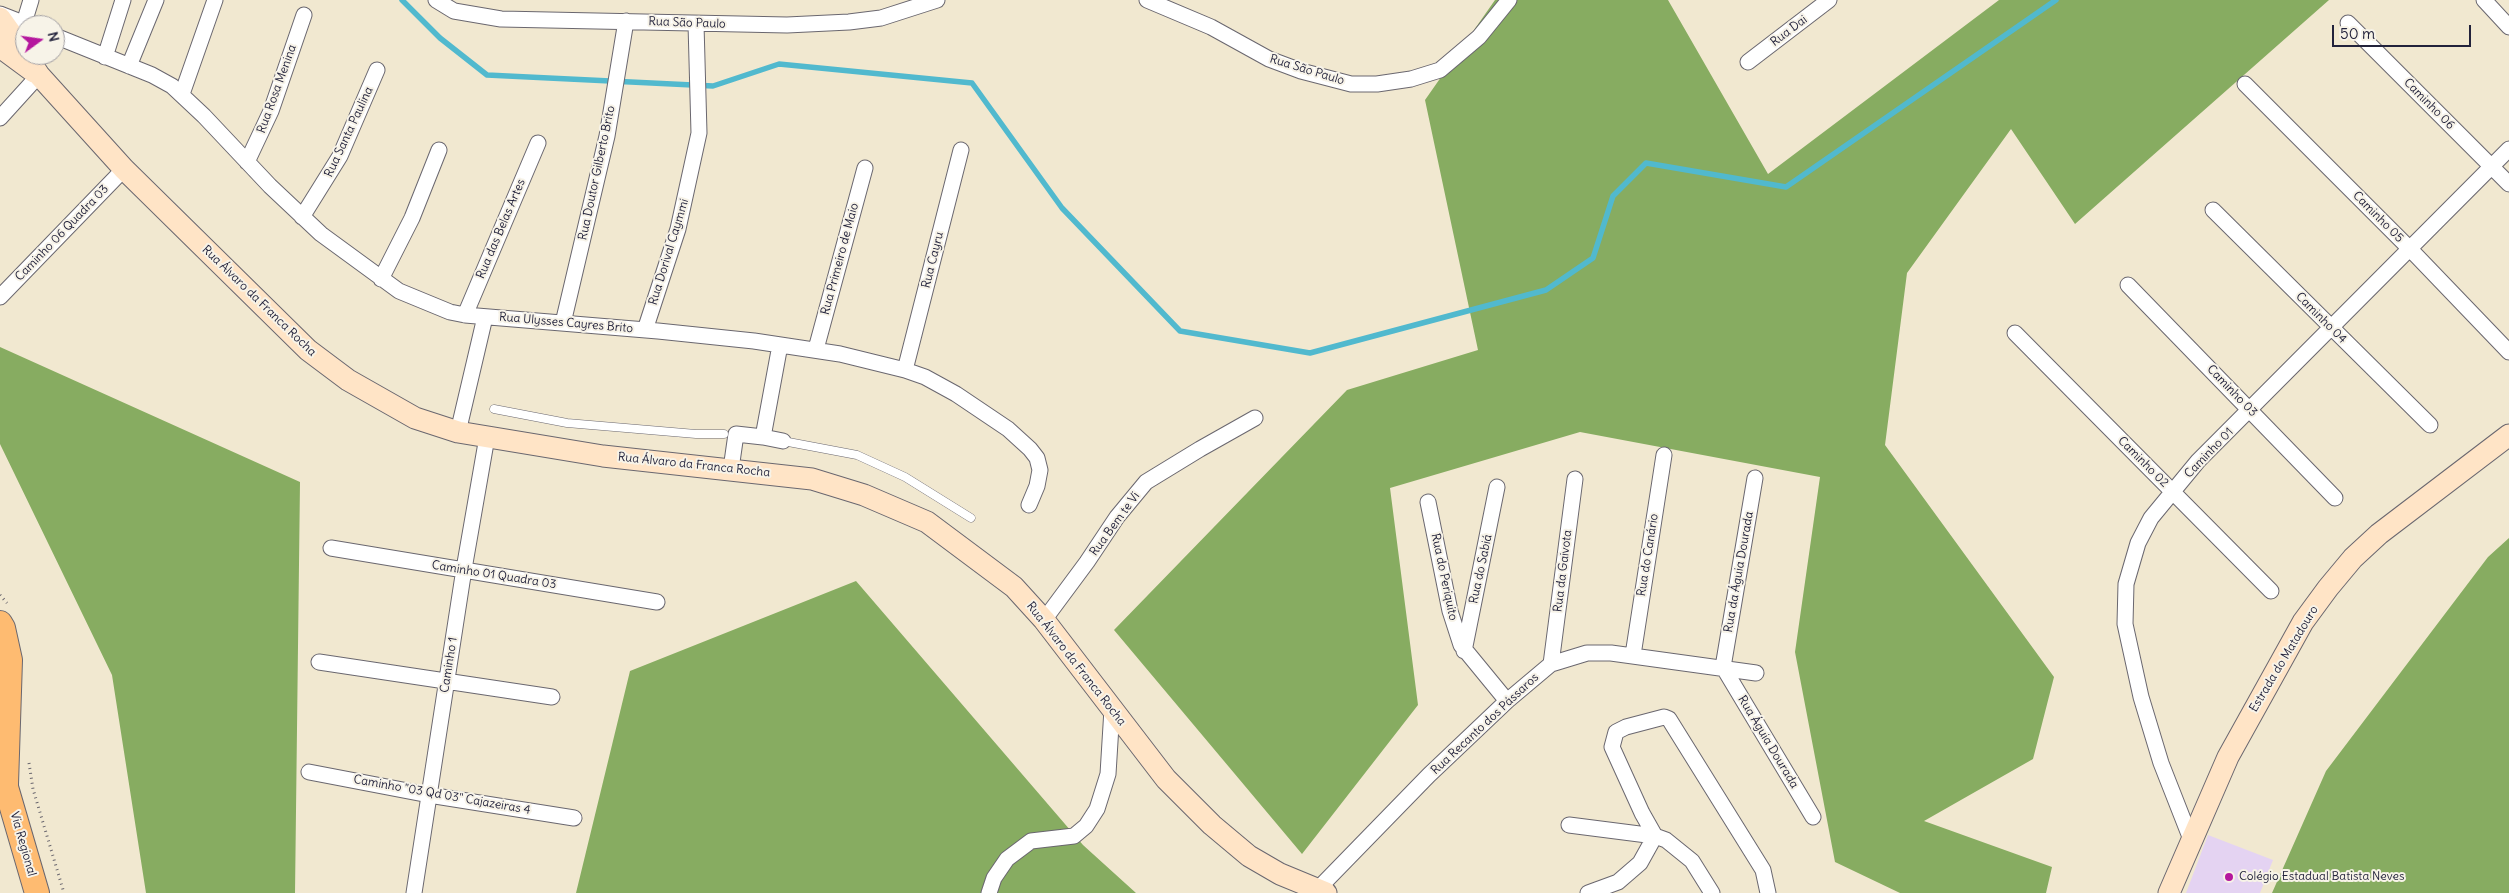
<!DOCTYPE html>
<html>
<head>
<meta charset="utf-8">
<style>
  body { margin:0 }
  #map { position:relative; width:2509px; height:893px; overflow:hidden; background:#f1e8d0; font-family:Delius,sans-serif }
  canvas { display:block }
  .north { position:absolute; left:15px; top:15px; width:50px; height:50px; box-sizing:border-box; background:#f7f3e8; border:1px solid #a29fa3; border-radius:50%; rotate:76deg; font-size:14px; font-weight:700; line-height:20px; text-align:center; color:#22223b }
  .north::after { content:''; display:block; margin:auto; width:18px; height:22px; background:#b5179e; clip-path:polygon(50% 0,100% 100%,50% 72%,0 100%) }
  .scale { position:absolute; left:2332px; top:25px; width:139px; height:22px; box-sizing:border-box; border:2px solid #22223b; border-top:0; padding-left:6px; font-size:15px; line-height:18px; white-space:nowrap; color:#22223b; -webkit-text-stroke:4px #f7f3e8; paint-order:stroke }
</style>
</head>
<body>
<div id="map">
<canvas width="2509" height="893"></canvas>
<div class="north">N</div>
<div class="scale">50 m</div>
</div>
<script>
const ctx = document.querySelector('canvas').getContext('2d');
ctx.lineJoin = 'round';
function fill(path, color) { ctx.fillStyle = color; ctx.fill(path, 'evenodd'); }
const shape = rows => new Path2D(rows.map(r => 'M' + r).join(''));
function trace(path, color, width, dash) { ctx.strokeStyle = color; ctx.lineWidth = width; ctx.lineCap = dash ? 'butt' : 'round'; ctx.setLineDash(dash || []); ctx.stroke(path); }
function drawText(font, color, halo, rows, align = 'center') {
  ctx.font = font + ' Delius,sans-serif'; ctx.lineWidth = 4; ctx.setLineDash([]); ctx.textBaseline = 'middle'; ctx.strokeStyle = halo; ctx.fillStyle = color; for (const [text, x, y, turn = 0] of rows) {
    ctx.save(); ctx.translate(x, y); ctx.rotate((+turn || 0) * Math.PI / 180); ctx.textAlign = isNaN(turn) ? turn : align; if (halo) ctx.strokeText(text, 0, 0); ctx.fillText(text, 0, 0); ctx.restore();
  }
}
fill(shape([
  [2208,835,2273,860,2260,893,2186,893]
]), '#e4d3f2');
fill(shape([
  [1495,0,1668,0,1768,174,1999,0,2329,0,2075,224,2011,129,1907,273,1885,445,2054,677,2033,759,1924,821,2052,867,2046,893,1900,893,1835,862,1795,652,1820,477,1580,432,1390,488,1418,705,1302,854,1114,630,1347,390,1478,350,1425,100],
  [0,347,300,482,295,893,146,893,112,675,0,444],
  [2509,538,2509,893,2272,893,2326,771,2488,557],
  [856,581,1083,845,1136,893,576,893,630,671]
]), '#87ac61');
trace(shape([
  [402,0,440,38,487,75,713,86,779,64,972,83,1062,208,1180,331,1310,353,1546,290,1593,258,1613,196,1646,163,1786,187,2056,0]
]), '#51b9ce', 5.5);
const lane = shape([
  [494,409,567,423,696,434,724,434],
  [783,441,857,455,905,477,971,518]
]);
const street = shape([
  [436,0,454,11,501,19,787,25,849,22,881,18,937,0],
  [1147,0,1211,27,1269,59,1301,71,1351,84,1377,84,1411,79,1440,70,1479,37,1509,0],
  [2484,0,2509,27],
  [0,14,28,25],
  [24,23,31,0],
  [2348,23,2509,184],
  [55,36,152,75,172,86,204,116,270,186,321,234,399,291,450,312,465,315,658,331,754,341,840,354,905,370,925,377,956,394,1008,429,1030,449,1037,458,1040,470,1037,486,1029,505],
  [105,57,123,0],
  [1748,62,1829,0],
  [129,66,156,0],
  [2245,84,2410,249,2509,352],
  [182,94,215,0],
  [0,118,39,75],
  [247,162,271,111,304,15],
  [2213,210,2430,425],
  [302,217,340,156,377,70],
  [381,279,412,218,439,150],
  [2128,285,2335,498],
  [0,297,124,169],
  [465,315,538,143],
  [563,323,607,136,626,21],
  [645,330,678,229,699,133,696,24],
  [2015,333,2271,591],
  [816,349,865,168],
  [905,370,961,150],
  [458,432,485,317],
  [763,437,783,441],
  [731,469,736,434,763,437,780,345],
  [1755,478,1723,667,1813,817],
  [1428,502,1450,611,1461,645,1507,701],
  [331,548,657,602],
  [1044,620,1087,562,1117,517,1146,482,1200,449,1255,418],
  [1464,651,1497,487],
  [1633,655,1664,455],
  [319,662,552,697],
  [1551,664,1575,479],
  [309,772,429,795,574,818],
  [1569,825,1655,836,1666,840,1692,861,1712,893],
  [2192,842,2161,763,2141,697,2125,624,2126,584,2138,543,2151,518,2198,461,2509,149],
  [1317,890,1429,775,1507,701,1551,664,1587,653,1611,653,1756,673],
  [414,893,464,569,487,437],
  [989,893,994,878,1007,859,1031,841,1074,836,1086,826,1097,809,1108,774,1112,709],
  [1588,893,1618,882,1640,863,1655,836,1642,813,1612,747,1616,732,1626,727,1664,717,1669,719,1763,870,1768,893]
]);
const secondary = shape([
  [0,18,25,53],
  [0,47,34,72],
  [26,55,39,75,124,169,308,350,348,380,415,418,458,432,603,456,812,479,864,495,927,522,1014,587,1044,620,1166,779,1212,825,1249,856,1280,874,1326,893],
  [2169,893,2228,757,2303,622,2328,588,2353,558,2379,534,2509,435]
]);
const primary = shape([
  [0,623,3,628,10,660,6,784],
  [1,770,37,893]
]);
trace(lane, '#6a676f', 9);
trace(street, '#6a676f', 17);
trace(secondary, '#6a676f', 23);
trace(primary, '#6a676f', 26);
trace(shape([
  [0,595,7,603],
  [29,763,33,789,64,893]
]), '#6a676f', 3, [1, 4]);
trace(lane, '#fff', 8);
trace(street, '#fff', 15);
trace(secondary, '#ffe4c6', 21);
trace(primary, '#febb71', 24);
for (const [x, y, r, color] of [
  [2229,877,5,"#b5179e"]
]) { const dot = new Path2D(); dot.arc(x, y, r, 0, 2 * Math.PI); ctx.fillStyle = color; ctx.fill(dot); trace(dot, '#f7f3e8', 2); }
drawText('12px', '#22223b', '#f7f3e8', [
  ["Rua São Paulo",687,23,2],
  ["Rua Dai",1789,31,-37],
  ["Rua São Paulo",1307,70,17],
  ["Rua Rosa Menina",277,89,-70],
  ["Caminho 06",2429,104,45],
  ["Rua Santa Paulina",349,132,-65],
  ["Rua Doutor Gilberto Brito",597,173,-78],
  ["Caminho 05",2378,217,45],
  ["Rua das Belas Artes",501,229,-67],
  ["Caminho 06 Quadra 03",62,233,-46],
  ["Rua Dorival Caymmi",669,252,-73],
  ["Rua Primeiro de Maio",840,259,-75],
  ["Rua Cayru",933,260,-76],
  ["Rua Álvaro da Franca Rocha",259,301,44],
  ["Caminho 04",2321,318,45],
  ["Rua Ulysses Cayres Brito",566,323,5],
  ["Caminho 03",2232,391,46],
  ["Caminho 01",2209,453,-46],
  ["Caminho 02",2143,462,45],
  ["Rua Álvaro da Franca Rocha",694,465,6],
  ["Rua Bem te Vi",1115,524,-54],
  ["Rua do Canário",1648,555,-81],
  ["Rua do Sabiá",1481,569,-78],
  ["Rua da Gaivota",1563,571,-83],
  ["Rua da Águia Dourada",1739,572,-80],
  ["Caminho 01 Quadra 03",494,575,9],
  ["Rua do Periquito",1444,577,78],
  ["Estrada do Matadouro",2284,659,-59],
  ["Rua Álvaro da Franca Rocha",1076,664,52],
  ["Caminho 1",449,665,-81],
  ["Rua Recanto dos Pássaros",1485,724,-43],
  ["Rua Águia Dourada",1768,742,59],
  ["Caminho \"03 Qd 03\" Cajazeiras 4",442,795,10],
  ["Via Regional",23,844,74]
]);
drawText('12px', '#22223b', '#f7f3e8', [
  ["Colégio Estadual Batista Neves",2239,877]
], 'left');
</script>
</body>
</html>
